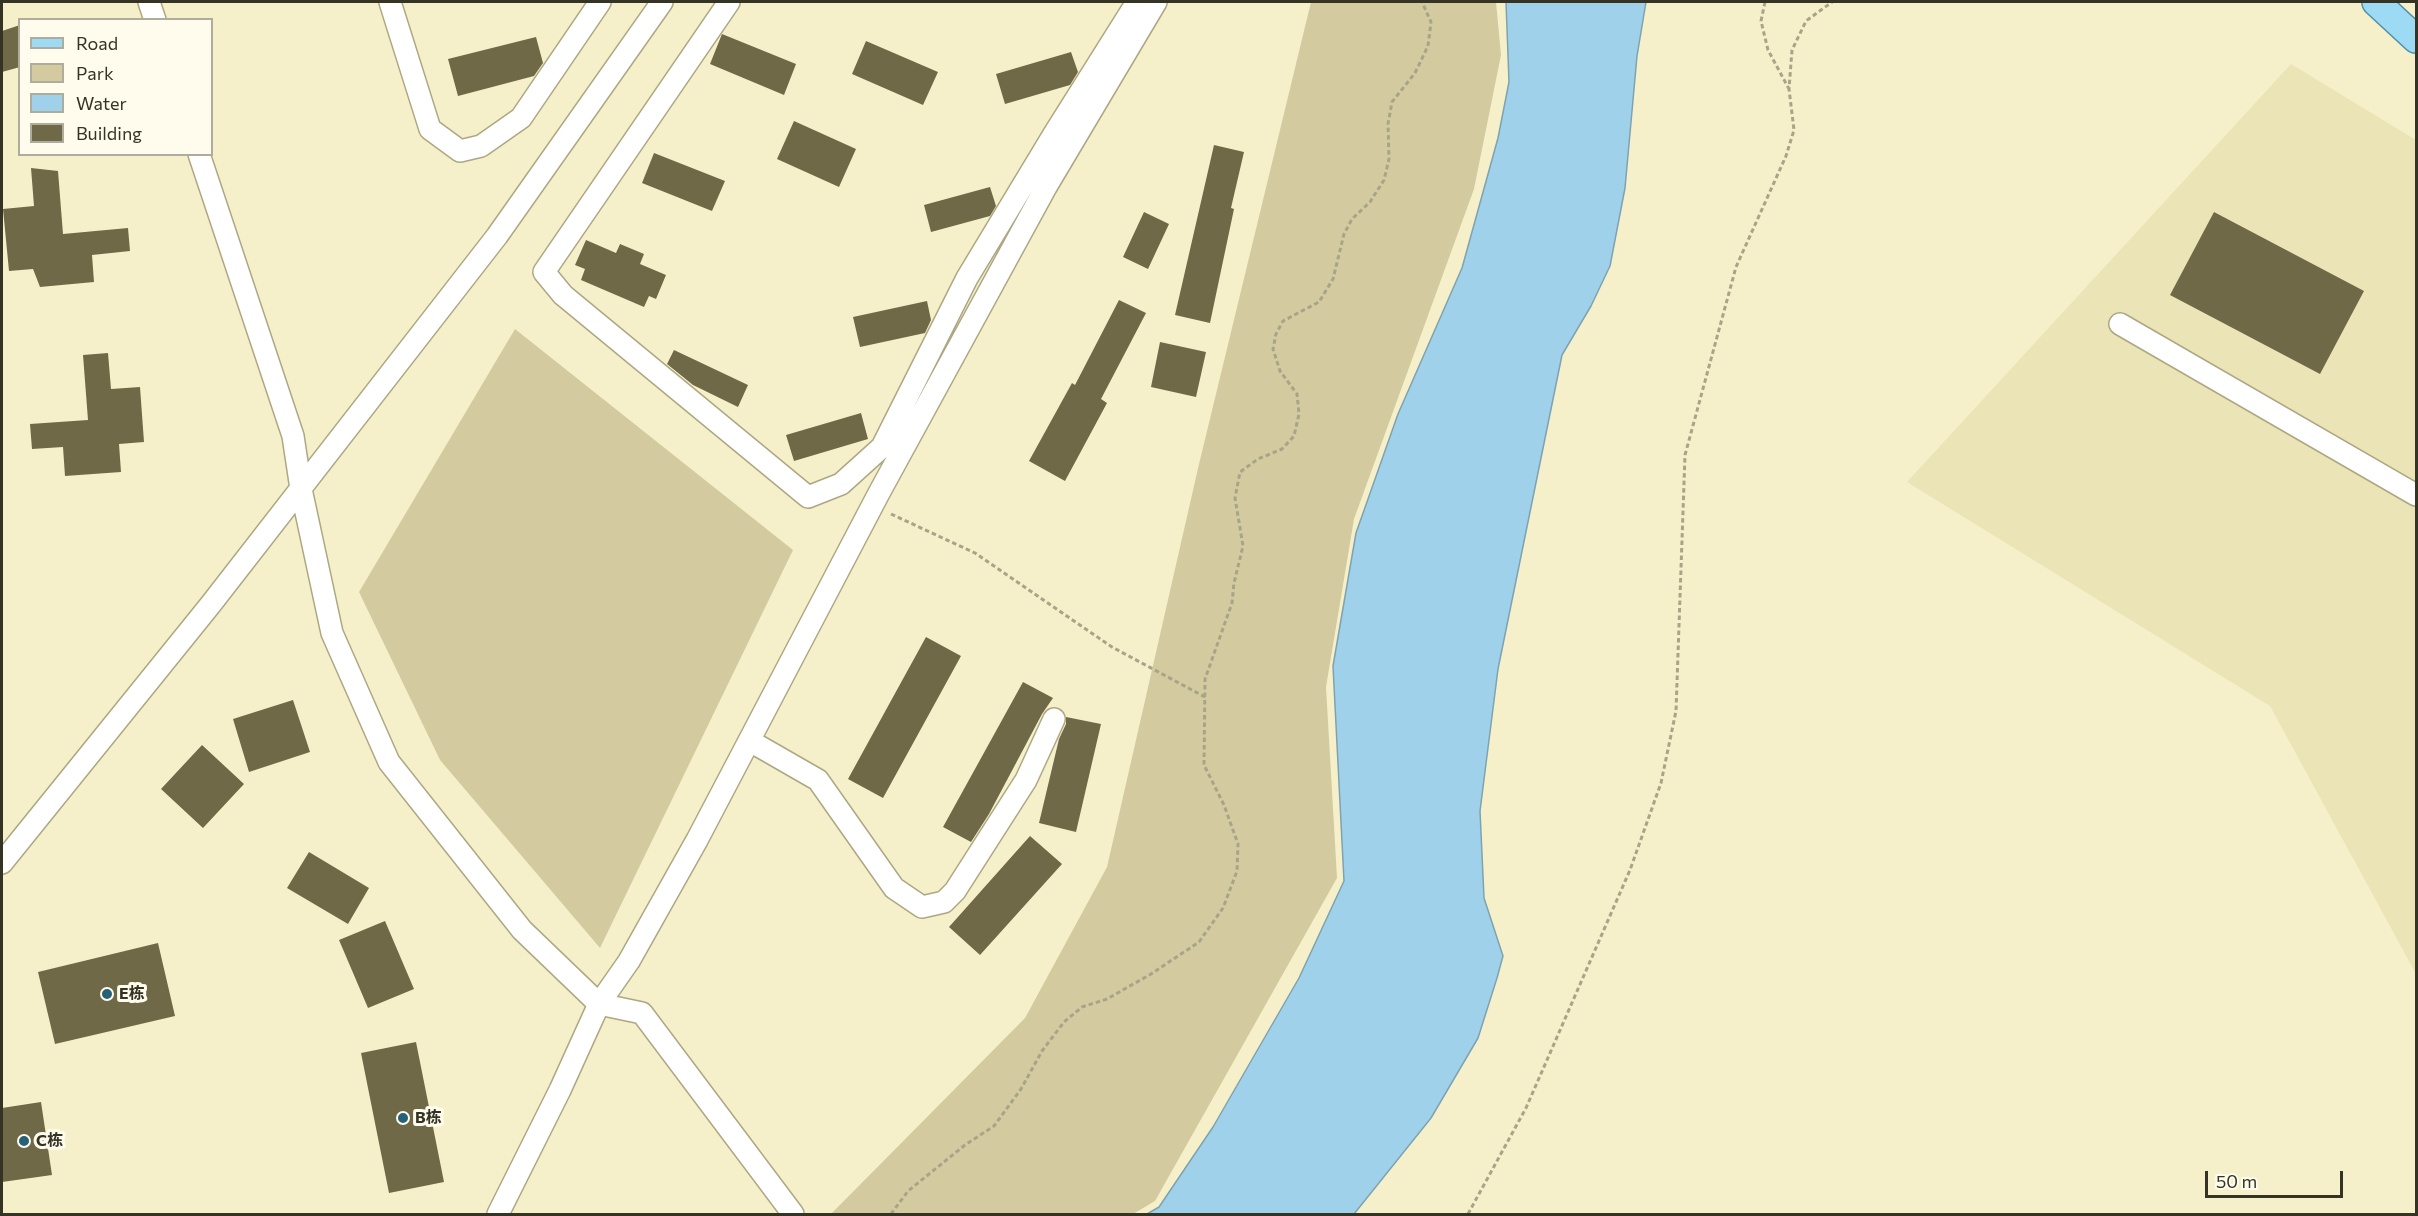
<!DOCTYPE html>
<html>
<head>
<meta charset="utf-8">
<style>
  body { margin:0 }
  #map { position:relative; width:2418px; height:1216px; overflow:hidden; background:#f6f0ca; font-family:Commissioner,sans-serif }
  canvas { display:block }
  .frame { position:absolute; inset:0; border:3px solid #353324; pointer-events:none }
  .legend { position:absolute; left:18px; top:18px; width:195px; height:138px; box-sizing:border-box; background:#fffced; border:2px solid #aeac9d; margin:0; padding:8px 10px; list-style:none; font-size:18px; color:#353324 }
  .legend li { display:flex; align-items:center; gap:12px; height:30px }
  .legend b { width:30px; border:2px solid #aeac9d }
  .scale { position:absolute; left:2205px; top:1171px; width:138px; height:27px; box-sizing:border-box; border:3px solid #353324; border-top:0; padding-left:8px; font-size:18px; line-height:21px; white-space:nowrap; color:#353324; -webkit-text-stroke:4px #fffced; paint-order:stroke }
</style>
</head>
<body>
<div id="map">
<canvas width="2418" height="1216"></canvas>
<div class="frame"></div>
<ul class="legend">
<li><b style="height:8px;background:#9ddaf4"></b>Road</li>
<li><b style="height:16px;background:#d3cb9f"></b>Park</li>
<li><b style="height:16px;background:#9fd2ea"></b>Water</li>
<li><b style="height:16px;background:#6f6947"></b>Building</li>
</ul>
<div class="scale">50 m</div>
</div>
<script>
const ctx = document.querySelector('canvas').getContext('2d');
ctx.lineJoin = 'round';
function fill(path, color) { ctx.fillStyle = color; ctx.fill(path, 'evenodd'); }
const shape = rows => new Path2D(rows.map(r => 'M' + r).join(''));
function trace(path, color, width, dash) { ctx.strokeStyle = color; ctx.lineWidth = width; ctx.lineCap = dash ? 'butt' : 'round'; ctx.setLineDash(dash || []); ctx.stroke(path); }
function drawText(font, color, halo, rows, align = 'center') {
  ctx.font = font + ' Commissioner,"Noto Sans SC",sans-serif'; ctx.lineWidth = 6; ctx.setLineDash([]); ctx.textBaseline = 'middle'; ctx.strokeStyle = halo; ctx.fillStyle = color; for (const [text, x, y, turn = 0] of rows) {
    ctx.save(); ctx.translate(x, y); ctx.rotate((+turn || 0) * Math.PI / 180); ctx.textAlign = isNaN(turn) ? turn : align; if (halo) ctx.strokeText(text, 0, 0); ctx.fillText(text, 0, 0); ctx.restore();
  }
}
fill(shape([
  [2291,64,2416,140,2416,974,2270,706,1907,482]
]), '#ebe4b6');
fill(shape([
  [1311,2,1496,2,1501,55,1474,189,1354,519,1326,687,1337,878,1155,1201,1133,1214,831,1214,1025,1018,1107,867,1199,464],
  [515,329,793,550,600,948,440,760,359,592]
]), '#d3cb9f');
const water = shape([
  [1506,2,1646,2,1637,56,1625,188,1610,266,1591,306,1562,355,1498,669,1480,811,1484,898,1503,956,1497,978,1478,1038,1431,1118,1354,1214,1147,1214,1159,1207,1213,1127,1299,978,1344,881,1333,666,1356,533,1398,414,1462,268,1498,138,1509,82,1506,2]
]);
fill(water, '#9fd2ea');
trace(water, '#7fa2af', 1.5);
fill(shape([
  [20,25,20,67,2,72,2,31],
  [722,34,796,64,784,95,710,64],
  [536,37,543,63,534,76,458,96,448,59],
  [866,41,938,72,923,105,852,74],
  [1071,52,1078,72,1070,85,1005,104,996,74],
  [794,121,856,149,839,187,777,159],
  [1214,145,1244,152,1231,208,1234,209,1210,323,1175,315],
  [654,153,725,181,712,211,642,183],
  [31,168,58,171,63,234,128,228,130,251,92,255,94,282,40,287,33,269,9,271,3,209,34,206],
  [990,187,996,206,990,216,931,232,924,205],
  [1144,212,1169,224,1148,269,1123,257],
  [2214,212,2364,291,2320,374,2170,295],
  [586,240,616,253,620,244,644,254,640,264,666,275,656,299,649,296,644,307,581,280,585,269,575,265],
  [1119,300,1146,313,1101,399,1107,403,1065,481,1029,461,1072,383,1075,385],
  [927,301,931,320,925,333,860,347,853,317],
  [1160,342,1206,352,1196,397,1151,387],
  [674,350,748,385,738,407,693,385,667,364],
  [108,353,111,389,140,387,144,442,119,444,121,472,65,476,63,447,32,449,30,424,88,420,83,355],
  [861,413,868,439,794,461,786,435],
  [926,637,961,656,883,798,848,779],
  [1023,682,1053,698,1042,714,989,814,971,842,943,827],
  [293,700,310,752,249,772,233,719],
  [1066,717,1101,724,1076,832,1039,823,1059,739,1066,724],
  [202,745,244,784,203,828,161,789],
  [1030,836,1062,864,980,955,949,927],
  [309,852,369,888,348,924,287,888],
  [385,921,414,989,368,1008,339,940],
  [158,943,175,1016,55,1044,38,972],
  [416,1042,444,1182,389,1193,361,1053],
  [41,1102,52,1175,2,1182,2,1108]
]), '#6f6947');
const minor = shape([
  [149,2,155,20],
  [390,2,430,129,460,151,481,146,521,118,600,2],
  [729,2,544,272,563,295,808,497,841,484,882,447,967,278,1054,134,1137,2],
  [199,154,293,436,301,489,332,633,389,762,522,930,599,1004,629,961,697,840,879,493,1046,187,1156,2],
  [2120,324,2416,495],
  [750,741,818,780,894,888,922,907,944,902,955,891,1026,780,1054,719],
  [2,863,211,604,497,236,662,2],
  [498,1214,560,1090,599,1004,642,1013,793,1214]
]);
const major = shape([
  [2376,2,2416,39]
]);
trace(minor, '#ada783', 24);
trace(major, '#4e90a7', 30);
trace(shape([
  [1765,2,1761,21,1768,50,1789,89],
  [891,514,975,553,1112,647,1205,697],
  [891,1214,908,1191,965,1145,994,1126,1021,1089,1042,1051,1064,1022,1082,1007,1107,999,1151,974,1199,942,1223,908,1237,871,1238,844,1224,805,1204,765,1205,679,1232,603,1234,583,1243,546,1235,498,1240,472,1258,459,1282,449,1294,436,1299,414,1297,394,1280,371,1273,349,1276,334,1283,321,1319,302,1333,279,1344,234,1352,219,1370,202,1384,180,1389,159,1388,124,1392,102,1415,73,1428,46,1431,22,1422,2],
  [1468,1214,1526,1108,1630,870,1661,783,1676,711,1685,455,1736,267,1786,156,1794,130,1789,89,1792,50,1806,21,1832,2]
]), '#a8a487', 3, [4.5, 3]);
trace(minor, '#fff', 21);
trace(major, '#9ddaf4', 27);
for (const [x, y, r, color] of [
  [107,994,6,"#266179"],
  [403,1118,6,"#266179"],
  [24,1141,6,"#266179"]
]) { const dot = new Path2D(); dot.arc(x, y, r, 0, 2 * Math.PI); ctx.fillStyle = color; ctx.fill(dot); trace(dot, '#fffced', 2); }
drawText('bold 16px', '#353324', '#fffced', [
  ["E栋",119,994],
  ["B栋",415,1118],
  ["C栋",36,1141]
], 'left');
</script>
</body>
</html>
